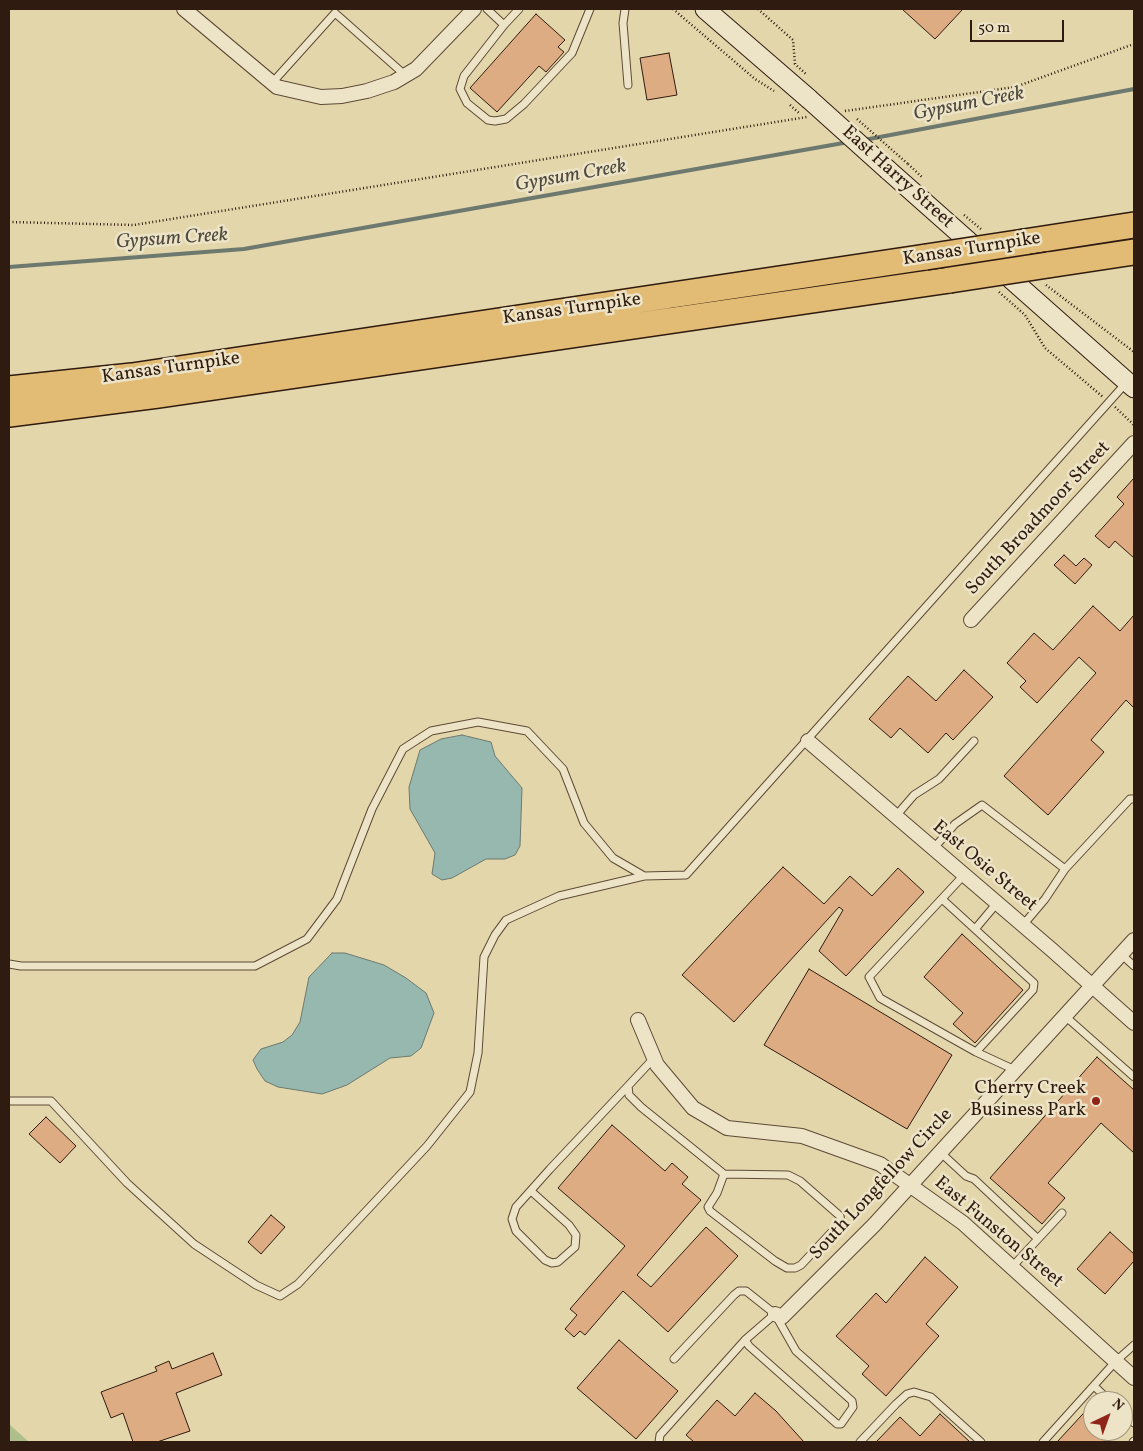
<!DOCTYPE html>
<html>
<head>
<meta charset="utf-8">
<style>
  body { margin:0 }
  #map { position:relative; width:1143px; height:1451px; overflow:hidden; background:#e3d6aa; font-family:Vollkorn,serif }
  canvas { display:block }
  .frame { position:absolute; inset:0; border:10px solid #301b10; pointer-events:none }
  .north { position:absolute; left:1083px; top:1391px; width:50px; height:50px; box-sizing:border-box; background:#ede4c8; border:1px solid #a1947e; border-radius:50%; rotate:42deg; font-size:14px; font-weight:700; line-height:20px; text-align:center; color:#301b10 }
  .north::after { content:''; display:block; margin:auto; width:18px; height:22px; background:#8f2418; clip-path:polygon(50% 0,100% 100%,50% 72%,0 100%) }
  .scale { position:absolute; left:970px; top:20px; width:94px; height:22px; box-sizing:border-box; border:2px solid #301b10; border-top:0; padding-left:6px; font-size:15px; line-height:18px; white-space:nowrap; color:#301b10; -webkit-text-stroke:4px #ede4c8; paint-order:stroke }
</style>
</head>
<body>
<div id="map">
<canvas width="1143" height="1451"></canvas>
<div class="frame"></div>
<div class="north">N</div>
<div class="scale">50 m</div>
</div>
<script>
const ctx = document.querySelector('canvas').getContext('2d');
ctx.lineJoin = 'round';
function fill(path, color) { ctx.fillStyle = color; ctx.fill(path, 'evenodd'); }
const shape = rows => new Path2D(rows.map(r => 'M' + r).join(''));
function trace(path, color, width, dash) { ctx.strokeStyle = color; ctx.lineWidth = width; ctx.lineCap = dash ? 'butt' : 'round'; ctx.setLineDash(dash || []); ctx.stroke(path); }
function drawText(font, color, halo, rows, align = 'center') {
  ctx.font = font + ' Vollkorn,serif'; ctx.lineWidth = 5; ctx.setLineDash([]); ctx.textBaseline = 'middle'; ctx.strokeStyle = halo; ctx.fillStyle = color; for (const [text, x, y, turn = 0] of rows) {
    ctx.save(); ctx.translate(x, y); ctx.rotate((+turn || 0) * Math.PI / 180); ctx.textAlign = isNaN(turn) ? turn : align; if (halo) ctx.strokeText(text, 0, 0); ctx.fillText(text, 0, 0); ctx.restore();
  }
}
fill(shape([
  [9,1424,29,1442,9,1442]
]), '#afbf8c');
const water = shape([
  [462,735,491,742,495,756,522,788,520,846,515,855,505,859,486,859,452,878,442,880,432,874,435,853,410,809,409,787,420,750,441,739,462,735],
  [332,953,345,953,384,965,406,978,426,993,434,1013,421,1048,411,1056,390,1058,347,1085,322,1094,278,1087,265,1081,257,1069,253,1060,261,1049,283,1042,292,1035,300,1022,309,977,332,953]
]);
fill(water, '#96b8ae');
trace(water, '#6d796f', 1);
trace(shape([
  [864,140,1134,89],
  [9,267,244,249,849,142]
]), '#6d796f', 4);
const building = shape([
  [902,9,963,9,935,39,902,9],
  [536,14,565,40,558,47,564,52,546,72,539,66,497,112,470,88,536,14],
  [669,53,677,95,647,100,640,58,669,53],
  [1134,478,1134,558,1115,541,1109,548,1095,536,1124,504,1117,497,1134,478],
  [1064,555,1076,566,1084,558,1092,565,1075,584,1054,565,1064,555],
  [1093,606,1120,631,1134,615,1134,708,1126,700,1091,740,1104,752,1048,815,1004,776,1096,673,1079,657,1037,703,1020,687,1026,681,1007,663,1034,633,1053,650,1093,606],
  [964,670,993,697,953,740,946,733,928,753,900,728,891,738,869,719,908,676,936,701,964,670],
  [783,867,824,904,850,876,872,896,898,868,924,892,846,976,819,951,843,910,839,907,734,1022,682,975,783,867],
  [962,934,1023,990,975,1043,953,1024,963,1013,924,977,962,934],
  [809,969,952,1055,907,1129,764,1045,809,969],
  [1097,1057,1134,1090,1134,1153,1101,1123,1048,1183,1065,1198,1042,1224,990,1178,1097,1057],
  [46,1117,76,1146,60,1163,29,1134,46,1117],
  [612,1125,665,1171,672,1163,688,1177,682,1184,701,1200,637,1275,651,1287,706,1227,738,1256,668,1332,623,1291,585,1335,580,1331,574,1337,565,1329,577,1315,570,1309,625,1246,558,1188,612,1125],
  [271,1215,285,1227,261,1254,248,1242,271,1215],
  [1110,1232,1134,1254,1134,1261,1105,1294,1077,1269,1110,1232],
  [925,1257,958,1287,926,1324,939,1336,886,1396,862,1374,869,1366,836,1336,876,1293,886,1303,925,1257],
  [619,1340,678,1391,636,1439,577,1388,619,1340],
  [213,1353,222,1375,176,1393,190,1431,157,1442,133,1442,123,1413,111,1418,101,1392,157,1371,155,1367,169,1361,172,1369,213,1353],
  [755,1393,776,1411,804,1442,694,1442,686,1435,717,1400,735,1416,755,1393],
  [1093,1403,1093,1431,1118,1431,1108,1442,1057,1442,1093,1403],
  [940,1414,970,1442,876,1442,900,1417,920,1436,940,1414]
]);
fill(building, '#ddac82');
trace(building, '#301b10', 1);
const lane = shape([
  [487,9,504,25,519,9],
  [625,9,623,23,628,85],
  [504,25,464,76,460,89,467,103,488,120,495,121,506,119,524,104,572,53,590,9],
  [272,83,335,13,405,75],
  [895,817,914,795,939,779,974,741],
  [933,849,955,824,982,805,1065,869],
  [964,875,869,977,880,998,976,1052,1015,1070],
  [942,899,1034,983,1033,990,976,1052],
  [1023,925,1045,899,1065,869,1130,799,1134,799],
  [976,928,997,903],
  [1121,954,1134,966],
  [9,964,21,966,255,966,307,939,337,899,372,809,403,749,431,731,478,722,527,731,563,769,584,823,613,858,644,876],
  [1065,1016,1134,1077],
  [654,1058,628,1086,629,1095,641,1107,724,1174,788,1175,800,1181,840,1216,841,1222,801,1265,795,1268,787,1268,775,1261,710,1211,708,1207,717,1193,724,1174],
  [9,1101,51,1101,127,1183,194,1244,256,1285,280,1296,298,1284,427,1146,470,1092,478,1053,484,957,495,935,506,920,559,896,644,876,686,875,1126,383],
  [940,1152,966,1176,974,1179,1037,1238],
  [531,1191,569,1225,576,1235,575,1247,558,1262,552,1263,545,1260,516,1231,512,1219,516,1207,550,1169,628,1086],
  [1012,1267,1062,1213],
  [674,1359,734,1295,739,1291,746,1291,775,1314,796,1351,852,1401,853,1407,841,1424,837,1424,749,1346,745,1340,775,1314],
  [1094,1386,1110,1401],
  [1123,1413,1134,1423],
  [659,1442,660,1435,745,1340],
  [860,1442,896,1404,907,1394,914,1392,931,1397,981,1442],
  [1043,1442,1116,1361,1134,1345],
  [1133,1442,1134,1441]
]);
const street = shape([
  [184,9,277,87,321,97,342,96,367,91,394,82,416,69,474,9],
  [971,620,1134,443],
  [808,741,1052,950,1134,1023],
  [638,1020,657,1065,693,1108,727,1128,802,1136,880,1164,963,1223,1134,1378],
  [775,1314,782,1317,874,1225,1134,940]
]);
const secondary = shape([
  [705,9,809,99],
  [888,170,1134,388]
]);
const highway = shape([
  [1024,242,1134,225],
  [1048,265,1134,252],
  [9,389,132,376,926,257],
  [9,414,158,395,950,280]
]);
trace(lane, '#5d4a36', 9);
trace(street, '#5d4a36', 16);
trace(secondary, '#301b10', 21);
trace(highway, '#301b10', 28);
trace(shape([
  [673,9,755,79,774,91],
  [758,9,793,40,795,64,807,75],
  [845,111,1015,87,1134,44],
  [908,164,923,178],
  [964,215,981,229],
  [9,222,134,225,807,117],
  [1046,285,1134,352],
  [999,292,1025,315,1045,348,1103,397],
  [1115,407,1134,425]
]), '#301b10', 2.5, [1, 2.5]);
trace(lane, '#ede4c8', 7);
trace(street, '#ede4c8', 14);
trace(secondary, '#ede4c8', 19);
trace(highway, '#e2bb75', 25);
const secondaryBridge = shape([
  [809,99,888,170]
]);
const highwayBridge = shape([
  [926,257,1024,242],
  [950,280,1048,265]
]);
trace(secondaryBridge, '#301b10', 21, []);
trace(highwayBridge, '#301b10', 28, []);
trace(shape([
  [790,105,799,113],
  [857,119,908,164]
]), '#301b10', 2.5, [1, 2.5]);
trace(secondaryBridge, '#ede4c8', 19);
trace(highwayBridge, '#e2bb75', 25);
for (const [x, y, r, color] of [
  [1096,1101,5,"#8f2418"]
]) { const dot = new Path2D(); dot.arc(x, y, r, 0, 2 * Math.PI); ctx.fillStyle = color; ctx.fill(dot); trace(dot, '#ede4c8', 2); }
drawText('19px', '#301b10', '#ede4c8', [
  ["East Harry Street",897,178,42],
  ["Kansas Turnpike",972,250,-9],
  ["Kansas Turnpike",572,310,-8],
  ["Kansas Turnpike",171,369,-8],
  ["South Broadmoor Street",1039,519,-47],
  ["East Osie Street",984,867,40],
  ["South Longfellow Circle",882,1185,-47],
  ["East Funston Street",998,1233,40]
]);
drawText('19px', '#301b10', '#ede4c8', [
  ["Cherry Creek",1086,1090],
  ["Business Park",1086,1112]
], 'right');
drawText('italic 20px', '#4f4a3f', '#ede4c8', [
  ["Gypsum Creek",969,105,-11],
  ["Gypsum Creek",571,177,-10],
  ["Gypsum Creek",172,240,-4]
]);
</script>
</body>
</html>
